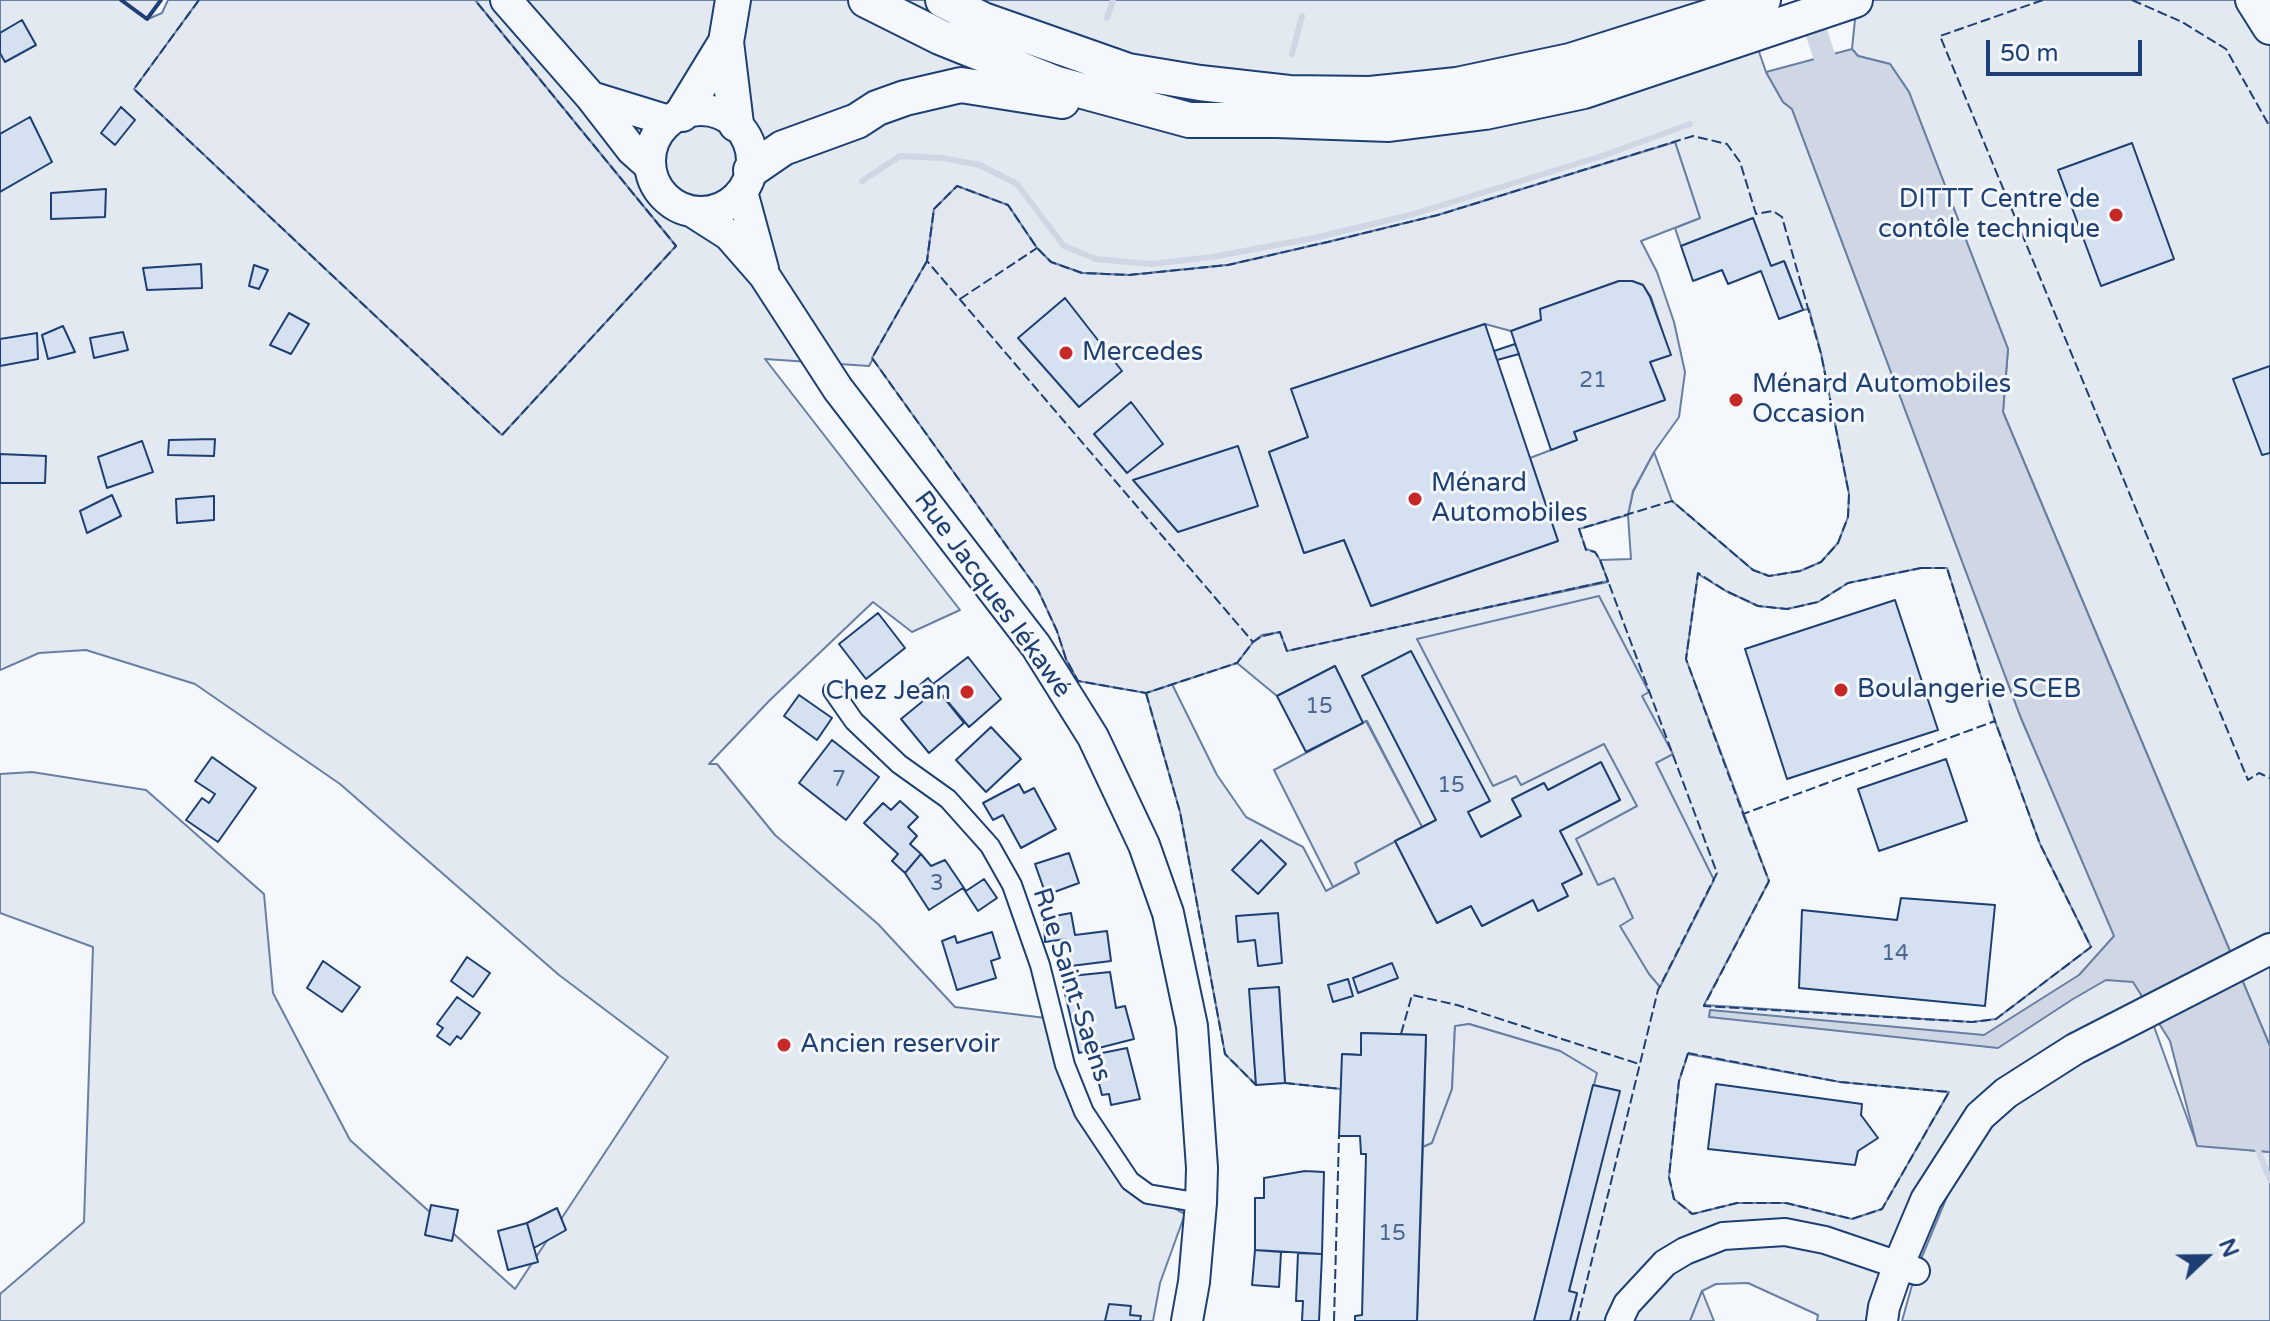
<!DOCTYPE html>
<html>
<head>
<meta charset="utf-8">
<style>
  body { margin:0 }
  #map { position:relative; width:2270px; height:1321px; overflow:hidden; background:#f4f7fb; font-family:"Varela Round",sans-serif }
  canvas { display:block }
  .north { position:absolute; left:2166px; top:1217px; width:80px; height:80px; -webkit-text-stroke:6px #f4f7fb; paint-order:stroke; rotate:68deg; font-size:22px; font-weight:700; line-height:32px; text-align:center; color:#1d3f73 }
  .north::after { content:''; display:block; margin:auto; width:28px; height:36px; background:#1d3f73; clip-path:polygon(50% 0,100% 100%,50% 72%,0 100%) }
  .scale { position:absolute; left:1986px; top:40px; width:156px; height:36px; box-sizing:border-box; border:4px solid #1d3f73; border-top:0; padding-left:10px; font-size:24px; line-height:28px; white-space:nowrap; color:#1d3f73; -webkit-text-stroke:6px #f4f7fb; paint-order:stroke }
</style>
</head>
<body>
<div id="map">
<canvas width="2270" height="1321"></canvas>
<div class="north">N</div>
<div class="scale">50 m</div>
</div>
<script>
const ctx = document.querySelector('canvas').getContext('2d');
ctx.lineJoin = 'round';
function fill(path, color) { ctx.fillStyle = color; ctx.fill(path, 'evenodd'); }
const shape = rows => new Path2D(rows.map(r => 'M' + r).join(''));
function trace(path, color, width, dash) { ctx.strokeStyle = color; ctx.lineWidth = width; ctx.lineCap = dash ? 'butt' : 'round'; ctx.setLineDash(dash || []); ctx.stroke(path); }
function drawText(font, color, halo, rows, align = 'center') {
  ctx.font = font + ' "Varela Round",sans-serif'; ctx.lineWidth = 6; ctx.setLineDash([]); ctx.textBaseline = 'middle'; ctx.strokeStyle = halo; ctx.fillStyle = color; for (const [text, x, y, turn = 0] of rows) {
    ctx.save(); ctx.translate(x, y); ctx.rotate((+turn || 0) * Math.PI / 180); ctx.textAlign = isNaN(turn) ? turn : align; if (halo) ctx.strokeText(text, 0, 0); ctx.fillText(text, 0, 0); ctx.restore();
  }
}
const green = shape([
  [0,0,121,0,148,19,162,13,168,0,199,0,135,89,676,246,475,0,1741,0,1766,72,1783,102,1792,109,2021,718,2148,1010,2197,1145,2270,1152,2270,1321,1902,1321,1916,1271,1978,1122,1869,1321,1817,1321,1818,1315,1748,1283,1716,1284,1702,1291,1690,1321,1570,1321,1577,1294,1569,1291,1619,1091,1593,1085,1596,1073,1560,1051,1469,1024,1455,1027,1452,1089,1432,1143,1423,1147,1426,1035,1362,1033,1361,1055,1343,1054,1341,1089,1285,1083,1279,988,1250,990,1256,1085,1225,1054,1180,812,1146,693,1172,684,1217,775,1246,817,1303,847,1326,891,1359,873,1355,863,1395,841,1437,923,1471,906,1482,926,1533,900,1538,910,1562,884,1581,874,1560,831,1620,800,1601,763,1548,790,1544,783,1512,800,1521,816,1481,837,1436,820,1422,827,1367,721,1363,723,1335,666,1277,696,1237,663,1253,642,1262,636,1280,632,1287,650,1608,582,1600,560,1631,559,1628,515,1633,492,1654,452,1672,501,1753,570,1769,576,1800,571,1821,562,1838,543,1848,517,1849,494,1821,353,1809,309,1803,310,1785,262,1771,266,1753,218,1681,246,1675,228,1700,218,1675,142,1438,215,1332,241,1228,265,1129,275,1082,273,1051,262,1037,248,1008,205,934,209,927,261,869,366,765,359,960,610,912,632,873,602,770,700,709,764,717,764,775,835,878,924,955,1007,1054,1019,1084,1112,1148,1194,1185,1214,1160,1283,1153,1321,0,1321,0,1294,84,1222,93,947,0,913,0,774,32,772,146,790,264,894,273,993,350,1140,515,1289,668,1057,559,975,340,784,195,684,86,650,39,653,0,670,0,0],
  [1921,568,1947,568,1995,721,2040,844,2091,947,1996,1019,1972,1022,1704,1005,1769,881,1686,659,1698,574,1726,591,1758,606,1787,609,1818,602,1848,583,1921,568],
  [1688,1054,1840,1082,1949,1092,1882,1209,1852,1219,1786,1203,1737,1203,1693,1214,1674,1199,1669,1177,1679,1081,1688,1054],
  [1857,0,2270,0,2270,1046,2003,412,2008,349,1909,92,1890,64,1858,56,1852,49,1857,0]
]);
fill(green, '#e3e9f0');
trace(green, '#687fa3', 2);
const parking = shape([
  [121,0,161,0,147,19,121,0],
  [199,0,475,0,676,246,502,435,134,89,199,0],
  [1675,142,1700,218,1641,241,1657,272,1674,322,1685,372,1679,417,1654,452,1633,491,1628,515,1579,529,1586,549,1595,552,1600,560,1608,581,1287,651,1280,632,1262,635,1253,642,1237,663,1146,693,1078,681,1066,659,1057,631,1038,590,872,358,927,261,934,209,957,186,1008,205,1037,248,1051,262,1082,273,1129,275,1228,265,1332,241,1438,215,1675,142],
  [1619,281,1632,281,1643,285,1651,297,1670,354,1650,362,1665,399,1574,432,1577,440,1530,458,1558,541,1372,606,1344,540,1304,553,1269,452,1308,437,1292,389,1485,324,1511,331,1541,320,1541,309,1619,281],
  [1599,596,1649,692,1642,696,1673,754,1656,763,1714,880,1660,987,1649,974,1620,926,1633,918,1614,878,1598,885,1576,839,1637,806,1604,744,1521,785,1516,776,1493,786,1417,639,1599,596],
  [1366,721,1422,827,1355,863,1359,873,1333,887,1274,770,1366,721],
  [1469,1024,1560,1051,1597,1073,1534,1321,1417,1321,1423,1147,1432,1143,1452,1089,1455,1026,1469,1024],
  [1702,1291,1714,1321,1690,1321,1702,1291]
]);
fill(parking, '#e3e8f0');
trace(parking, '#687fa3', 2);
const water = shape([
  [1852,49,1858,56,1890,64,1909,92,2008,349,2003,412,2270,1046,2270,1152,2197,1146,2170,1041,2133,982,2106,980,2073,999,1998,1048,1709,1017,1710,1010,1984,1035,2079,975,2114,936,2021,718,1792,109,1783,102,1766,72,1852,49]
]);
fill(water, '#cfd7e4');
trace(water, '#687fa3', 2);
trace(shape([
  [1107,18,1113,0],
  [1292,54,1302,16],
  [862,181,900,156,942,158,980,165,1017,184,1064,246,1096,259,1151,264,1212,257,1314,238,1410,215,1602,156,1690,124],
  [2258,1150,2270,1180]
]), '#cfd7e4', 6);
trace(shape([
  [1807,5,1833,82]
]), '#cfd7e4', 22);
const building = shape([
  [22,20,36,45,5,62,0,53,0,33,22,20],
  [121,107,135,120,115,145,101,133,121,107],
  [30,117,52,162,0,192,0,134,30,117],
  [2132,143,2174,259,2101,286,2058,170,2132,143],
  [106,189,105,217,51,219,51,193,106,189],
  [1753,218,1771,266,1784,261,1803,310,1779,319,1761,271,1728,284,1722,270,1693,281,1681,246,1753,218],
  [201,264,202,288,147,290,143,268,201,264],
  [254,265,268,270,259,289,249,286,254,265],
  [1619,281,1632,281,1643,285,1650,297,1671,355,1650,362,1665,400,1574,432,1577,440,1551,450,1511,331,1541,320,1540,309,1619,281],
  [1065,298,1122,371,1079,407,1018,338,1065,298],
  [289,313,309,324,291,354,270,345,289,313],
  [1485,324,1558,541,1371,606,1344,540,1304,553,1269,452,1308,437,1291,389,1485,324],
  [63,326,75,352,48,359,42,335,63,326],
  [123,332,128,350,94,358,90,338,123,332],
  [37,333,38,359,0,366,0,339,37,333],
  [1515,344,1519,354,1497,360,1494,351,1515,344],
  [2270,366,2270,453,2262,455,2233,379,2270,366],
  [1131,402,1163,444,1127,473,1094,434,1131,402],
  [215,439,214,456,168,455,169,440,215,439],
  [142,441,153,472,107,488,98,457,142,441],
  [1238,446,1258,506,1178,532,1133,480,1238,446],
  [0,454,46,456,45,483,0,483,0,454],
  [112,495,121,516,87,533,80,511,112,495],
  [214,496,214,520,177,523,176,499,214,496],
  [1895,600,1938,730,1787,779,1745,649,1895,600],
  [878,613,905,648,866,679,839,644,878,613],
  [1411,651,1490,801,1468,812,1481,837,1521,816,1512,799,1544,783,1548,790,1601,762,1620,800,1560,831,1582,874,1562,884,1568,896,1538,911,1533,900,1482,926,1471,906,1437,923,1395,841,1436,820,1362,676,1411,651],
  [968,657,1001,699,969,727,933,684,968,657],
  [1335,666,1363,723,1306,752,1277,696,1335,666],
  [928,678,964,723,929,753,901,719,923,701,914,690,928,678],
  [799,695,832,718,817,740,784,716,799,695],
  [991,727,1021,759,986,792,956,760,991,727],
  [832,740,879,777,846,820,799,783,832,740],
  [212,757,256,788,218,842,186,820,202,798,209,803,215,794,195,781,212,757],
  [1946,759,1967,821,1879,851,1858,789,1946,759],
  [1019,784,1024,793,1034,788,1056,829,1021,848,1003,815,993,820,983,803,1019,784],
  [900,801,918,817,908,827,917,836,910,844,921,854,905,873,892,861,898,854,864,823,883,803,891,810,900,801],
  [1261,840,1286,864,1258,894,1232,870,1261,840],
  [1069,853,1079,883,1046,895,1035,864,1069,853],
  [921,854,931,866,945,860,966,891,984,879,997,898,978,911,963,888,929,910,905,873,921,854],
  [1901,898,1995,905,1985,1006,1799,988,1802,910,1897,920,1901,898],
  [1071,913,1075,935,1107,931,1111,961,1071,966,1066,939,1045,942,1044,918,1071,913],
  [1278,913,1282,963,1258,966,1255,940,1238,942,1236,916,1278,913],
  [992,932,1000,958,991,961,996,978,957,990,942,941,955,936,957,943,992,932],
  [467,957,490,973,473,997,451,981,467,957],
  [323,961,360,987,342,1012,307,988,323,961],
  [1392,963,1398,978,1358,993,1353,978,1392,963],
  [1110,972,1116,1008,1125,1006,1134,1039,1079,1053,1061,977,1110,972],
  [1348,979,1353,996,1333,1002,1328,985,1348,979],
  [1279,987,1285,1083,1256,1085,1249,989,1279,987],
  [457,997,480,1013,461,1039,457,1036,450,1045,437,1036,443,1028,437,1024,457,997],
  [1361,1033,1426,1035,1417,1321,1355,1321,1355,1316,1362,1315,1366,1154,1361,1154,1360,1136,1339,1136,1342,1054,1361,1055,1361,1033],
  [1127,1048,1140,1099,1111,1105,1109,1094,1102,1095,1094,1065,1100,1063,1097,1054,1127,1048],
  [1716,1084,1862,1104,1861,1115,1878,1138,1858,1151,1855,1165,1708,1149,1716,1084],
  [1593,1085,1620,1091,1569,1291,1577,1293,1570,1321,1534,1321,1593,1085],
  [1305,1171,1324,1172,1322,1254,1255,1250,1255,1198,1264,1198,1264,1178,1305,1171],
  [431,1205,458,1210,452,1241,425,1235,431,1205],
  [557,1208,566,1230,534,1248,527,1223,557,1208],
  [527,1223,538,1262,508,1270,498,1231,527,1223],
  [1255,1250,1281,1252,1279,1287,1252,1285,1255,1250],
  [1298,1253,1322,1254,1319,1321,1302,1321,1303,1301,1296,1301,1298,1253],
  [1109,1304,1131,1306,1130,1315,1141,1316,1140,1321,1105,1321,1109,1304]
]);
fill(building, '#d5e0f0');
trace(building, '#1d3f73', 2);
const street = shape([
  [833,691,854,721,899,764,948,799,990,846,1012,885,1040,965,1065,1065,1084,1112,1130,1181,1148,1194,1201,1203]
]);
const secondary = shape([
  [1619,1321,1627,1304,1665,1263,1685,1251,1723,1236,1785,1232,1825,1240,1916,1271]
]);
const primary = shape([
  [506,0,591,97,632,150,650,166],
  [591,97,669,121],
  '650 161a51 51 0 1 1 102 0a51 51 0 1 1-102 0Z',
  [742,192,763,269],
  [693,212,729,235,764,275,838,389,1036,646,1093,737,1144,845,1168,913,1192,1026,1202,1168,1201,1203,1194,1282,1187,1321],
  [1882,1321,1884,1307,1899,1264,1926,1200,1980,1116,2006,1093,2075,1049,2270,949]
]);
const highway = shape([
  [733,0,726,42,736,124],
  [866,0,940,37,1057,84,1189,120,1277,120,1389,124,1485,112,1584,91,1855,0],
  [943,0,983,20,1128,71,1200,83,1289,93,1370,94,1457,85,1570,61,1763,0],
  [2253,0,2270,27],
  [682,114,726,42],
  [751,170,783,148,857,121,877,108,905,98,961,85,1062,101]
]);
trace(street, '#1d3f73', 22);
trace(secondary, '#1d3f73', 30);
trace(primary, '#1d3f73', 34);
trace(highway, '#1d3f73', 38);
trace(street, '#f4f7fb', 18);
trace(secondary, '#f4f7fb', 26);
trace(primary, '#f4f7fb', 30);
trace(highway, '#f4f7fb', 34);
trace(shape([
  [199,0,134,89,502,435,676,246,475,0],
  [2043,0,1940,36,2248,780,2259,773,2270,778],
  [2132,0,2182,22,2226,49,2270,127],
  [927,261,872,358,1038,590,1057,631,1066,659,1078,681,1146,693,1237,663,1253,642,1262,636,1280,632,1287,651,1608,581,1600,560,1595,552,1586,550,1579,529,1672,501,1753,570,1769,576,1800,571,1821,562,1838,543,1848,517,1849,494,1821,354,1782,217,1773,211,1756,214,1740,162,1727,144,1693,136,1438,215,1332,241,1228,265,1129,275,1082,273,1051,262,1037,248,1008,205,957,186,934,209,927,261,1253,642],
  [960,299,1037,248],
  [1921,568,1947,568,1995,721,1743,814,1686,659,1698,573,1726,591,1758,606,1787,609,1818,602,1848,583,1921,568],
  [1146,693,1180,812,1225,1054,1256,1085],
  [1743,814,1769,881,1704,1006,1972,1022,1996,1019,2091,947,2040,844,1995,721],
  [1401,1034,1412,995,1457,1005,1639,1064],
  [1688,1053,1840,1082,1949,1092,1882,1209,1852,1219,1786,1203,1737,1203,1692,1214,1674,1199,1669,1177,1679,1081,1688,1053],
  [1285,1083,1341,1089],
  [1334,1321,1339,1136],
  [1577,1321,1658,990,1717,873,1608,581]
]), '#1d3f73', 2, [10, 4]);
trace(shape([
  [121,0,147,19,161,0]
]), '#1d3f73', 4);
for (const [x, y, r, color] of [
  [2116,215,8,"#c62828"],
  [1066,353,8,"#c62828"],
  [1736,400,8,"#c62828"],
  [1415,499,8,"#c62828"],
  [1841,690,8,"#c62828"],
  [967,692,8,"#c62828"],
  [784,1045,8,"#c62828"]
]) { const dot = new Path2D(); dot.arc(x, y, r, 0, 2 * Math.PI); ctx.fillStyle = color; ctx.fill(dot); trace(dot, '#f4f7fb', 3); }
drawText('22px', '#4b6792', null, [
  ["21",1593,381],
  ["15",1319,707],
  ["7",839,780],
  ["15",1451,786],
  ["3",937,884],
  ["14",1895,954],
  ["15",1392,1234]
]);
drawText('26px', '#1d3f73', '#f4f7fb', [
  ["DITTT Centre de",2100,200,"right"],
  ["contôle technique",2100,230,"right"],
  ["Mercedes",1082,353],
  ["Ménard Automobiles",1752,385],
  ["Occasion",1752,415],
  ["Ménard",1431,484],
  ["Automobiles",1431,514],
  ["Boulangerie SCEB",1857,690],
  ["Chez Jean",951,692,"right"],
  ["Ancien reservoir",800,1045]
], 'left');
drawText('26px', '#1d3f73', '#f4f7fb', [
  ["Rue Jacques Iékawé",992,595,54],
  ["Rue Saint-Saens",1071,985,72]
]);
</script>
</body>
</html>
